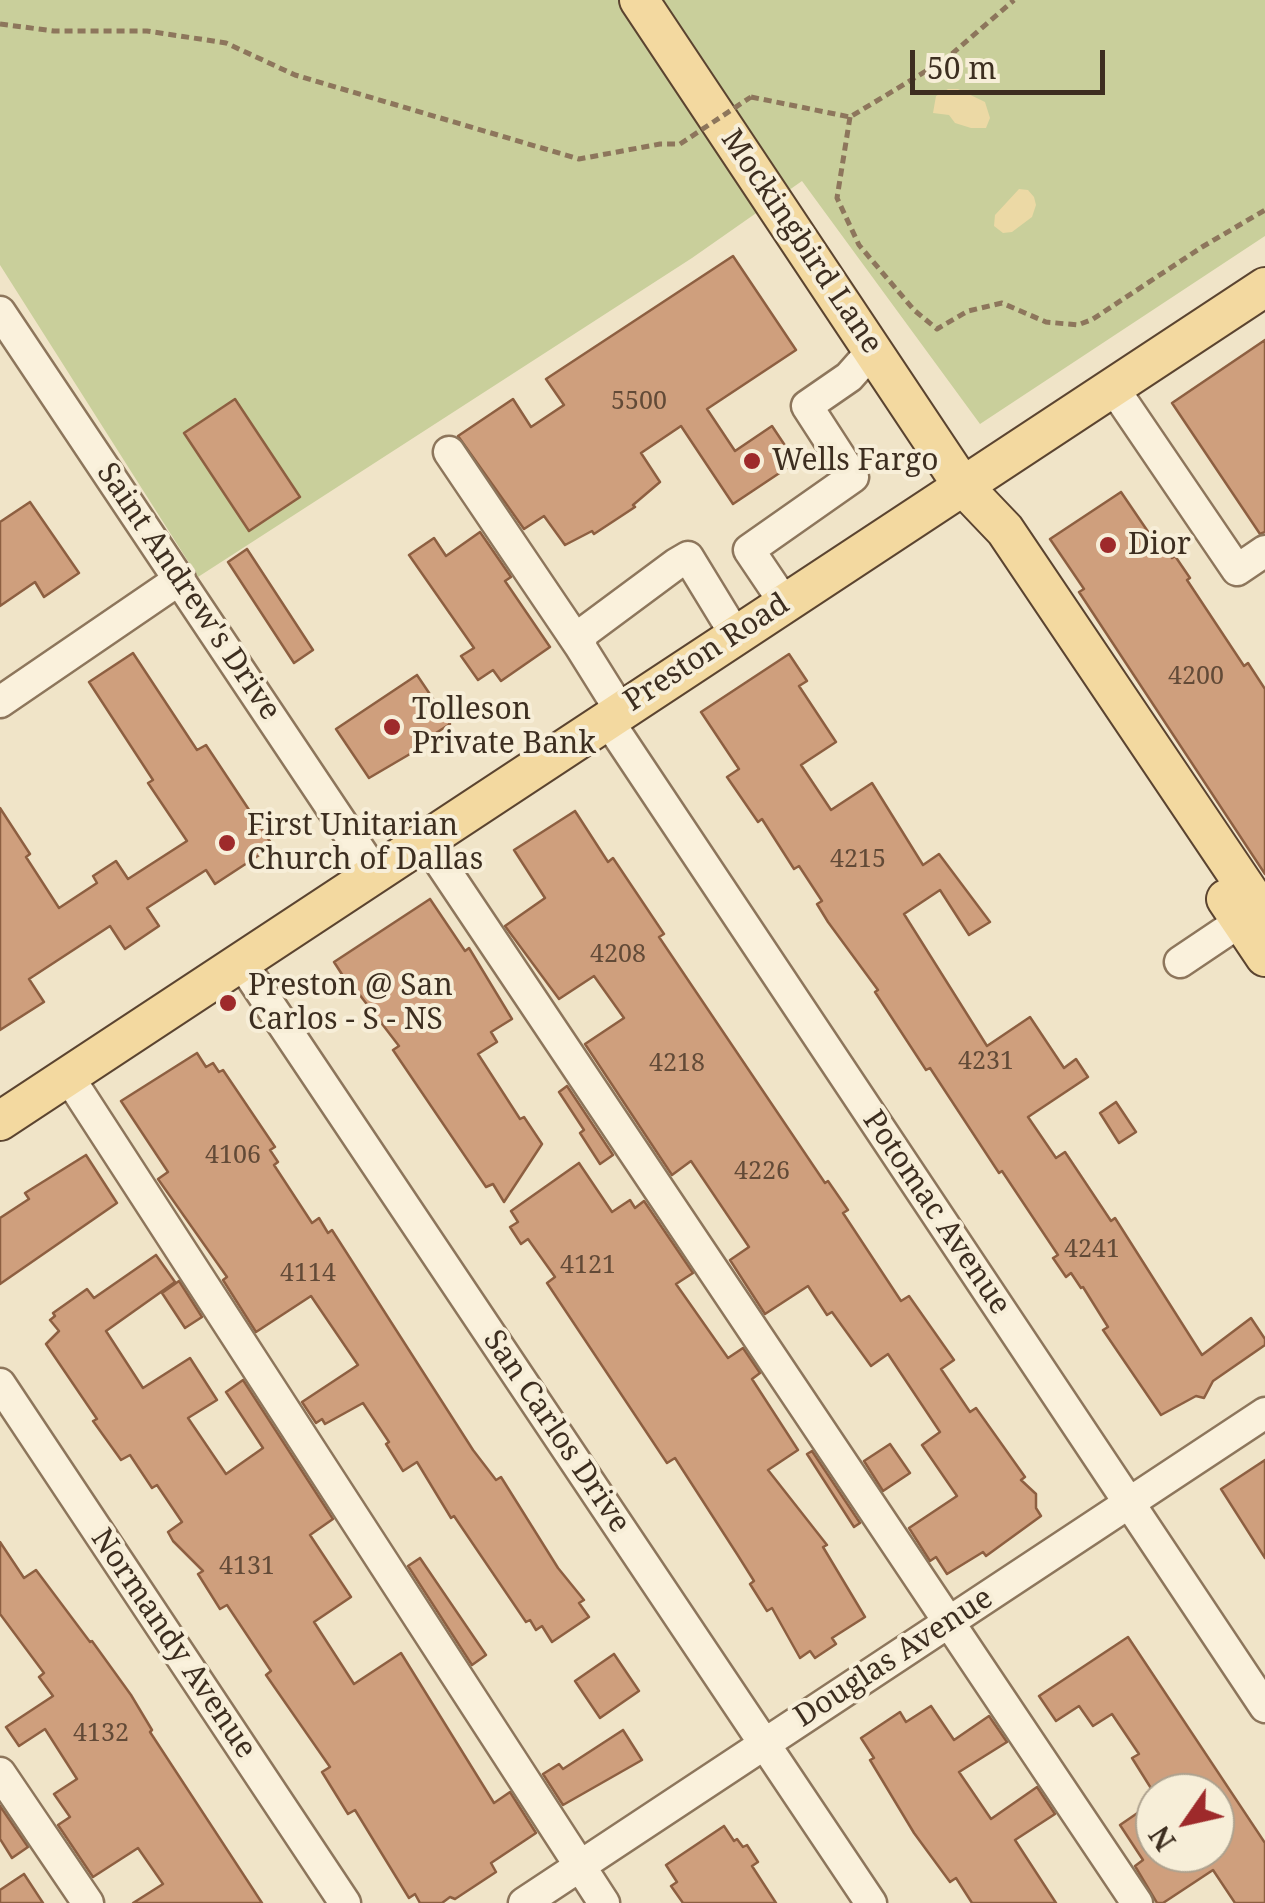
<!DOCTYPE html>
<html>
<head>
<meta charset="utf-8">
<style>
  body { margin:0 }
  #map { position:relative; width:1265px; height:1903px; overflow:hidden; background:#f0e4c8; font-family:"Noto Serif",serif }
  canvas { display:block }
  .north { position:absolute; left:1135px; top:1773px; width:100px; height:100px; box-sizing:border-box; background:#f7eed8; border:2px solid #ada18e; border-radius:50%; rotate:236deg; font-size:28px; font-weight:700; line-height:40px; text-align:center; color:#3d2e20 }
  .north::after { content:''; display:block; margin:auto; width:35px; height:45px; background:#9e2a2b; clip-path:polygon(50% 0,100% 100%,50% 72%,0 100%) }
  .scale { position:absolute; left:910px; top:50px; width:195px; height:45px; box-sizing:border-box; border:5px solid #3d2e20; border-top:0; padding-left:12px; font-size:30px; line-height:35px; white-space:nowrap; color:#3d2e20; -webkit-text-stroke:8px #f7eed8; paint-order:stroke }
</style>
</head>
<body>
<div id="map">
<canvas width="1265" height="1903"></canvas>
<div class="north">N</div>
<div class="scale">50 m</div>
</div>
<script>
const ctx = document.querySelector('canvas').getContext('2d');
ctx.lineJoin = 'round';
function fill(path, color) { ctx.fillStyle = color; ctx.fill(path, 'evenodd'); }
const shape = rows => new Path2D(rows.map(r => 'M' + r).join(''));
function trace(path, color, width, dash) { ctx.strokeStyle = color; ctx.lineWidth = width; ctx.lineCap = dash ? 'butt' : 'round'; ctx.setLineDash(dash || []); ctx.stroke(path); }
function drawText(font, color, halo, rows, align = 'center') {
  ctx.font = font + ' "Noto Serif",serif'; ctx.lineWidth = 8; ctx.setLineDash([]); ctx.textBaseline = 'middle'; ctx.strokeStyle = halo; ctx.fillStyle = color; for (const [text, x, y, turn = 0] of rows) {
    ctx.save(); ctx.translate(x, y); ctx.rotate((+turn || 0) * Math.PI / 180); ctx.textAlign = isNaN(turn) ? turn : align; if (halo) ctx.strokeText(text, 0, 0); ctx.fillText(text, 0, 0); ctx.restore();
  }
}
fill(shape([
  [0,0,1265,0,1265,236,980,424,802,181,692,258,198,577,0,265]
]), '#c9cf9b');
fill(shape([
  [948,89,958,89,985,102,990,118,986,128,971,128,955,123,949,115,933,113,936,96],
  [1019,189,1028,190,1034,197,1036,205,1032,217,1012,232,1003,233,994,226,995,215]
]), '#ecd9a5');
const building = shape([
  [733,256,796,350,707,409,735,451,772,426,796,462,733,504,681,426,641,453,660,482,633,505,635,507,594,534,592,531,565,545,544,516,524,529,458,436,513,399,531,427,564,405,546,379,733,256],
  [1265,340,1265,532,1260,534,1172,403,1265,340],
  [235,399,300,497,249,531,184,433,235,399],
  [1121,492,1153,539,1158,536,1172,558,1175,556,1190,578,1187,580,1244,666,1248,663,1265,689,1265,874,1079,592,1084,589,1050,539,1121,492],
  [30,502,79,573,44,597,35,582,0,606,0,522,30,502],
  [480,532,511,577,505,581,550,647,501,681,493,670,478,680,461,656,474,648,409,555,434,538,446,556,480,532],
  [247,549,313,650,294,663,228,562,247,549],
  [133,653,197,750,206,745,273,846,215,884,206,870,147,908,159,926,125,949,110,926,29,979,44,1002,0,1030,0,808,30,854,26,857,59,908,97,883,93,876,116,861,128,879,187,841,148,783,153,780,89,682,133,653],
  [789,654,807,681,799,686,836,742,801,765,831,810,872,783,923,865,939,854,990,922,969,935,940,890,904,914,987,1046,1030,1017,1064,1068,1076,1059,1088,1077,1028,1117,1056,1158,1065,1152,1111,1221,1115,1218,1202,1355,1251,1318,1265,1339,1265,1345,1213,1381,1204,1398,1196,1396,1161,1415,1103,1330,1108,1327,1083,1287,1081,1288,1071,1273,1066,1277,1053,1258,1058,1255,1002,1171,999,1173,930,1068,926,1070,875,992,878,990,828,922,817,904,822,901,799,866,794,869,762,819,758,822,727,777,739,769,701,712,789,654],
  [417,675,450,724,425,740,427,744,369,778,336,729,417,675],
  [575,811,608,862,613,858,664,934,659,937,825,1183,828,1181,848,1210,843,1213,901,1301,909,1296,954,1360,941,1369,970,1412,976,1408,1025,1477,1021,1480,1036,1494,1036,1508,1041,1516,986,1556,983,1552,947,1574,936,1557,930,1561,909,1528,957,1496,922,1445,940,1432,888,1354,871,1366,832,1312,827,1315,808,1286,765,1314,730,1260,749,1247,691,1161,672,1175,585,1044,624,1018,594,976,559,999,505,926,545,898,514,850,575,811],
  [430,899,465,951,469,948,512,1019,491,1032,497,1042,478,1054,520,1119,524,1117,542,1144,504,1202,493,1184,486,1187,393,1050,399,1046,359,994,356,996,334,962,430,899],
  [197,1053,206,1067,213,1063,219,1072,223,1070,275,1147,270,1150,278,1162,274,1165,312,1223,319,1218,328,1233,332,1230,473,1450,496,1480,501,1477,558,1568,584,1600,579,1603,589,1617,552,1642,542,1626,536,1630,530,1620,526,1622,454,1516,451,1518,417,1462,403,1471,386,1444,389,1442,363,1403,325,1424,322,1419,316,1423,302,1402,358,1365,311,1296,256,1332,223,1280,227,1277,158,1179,168,1172,121,1101,197,1053],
  [567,1086,613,1155,600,1164,580,1133,584,1130,559,1092,567,1086],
  [1116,1102,1136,1132,1119,1143,1100,1113,1116,1102],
  [86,1155,117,1203,0,1284,0,1218,29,1199,25,1193,86,1155],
  [579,1163,612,1212,630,1200,635,1208,644,1201,693,1273,676,1284,728,1358,743,1348,760,1373,752,1379,798,1450,768,1470,827,1545,823,1547,865,1617,832,1638,836,1644,815,1658,810,1651,800,1658,772,1608,767,1611,750,1584,754,1581,737,1554,675,1458,667,1463,547,1283,555,1277,528,1239,521,1244,510,1227,518,1222,511,1211,579,1163],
  [156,1255,175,1282,106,1331,143,1388,190,1358,217,1400,188,1418,226,1474,263,1448,226,1392,243,1380,333,1519,310,1535,351,1597,314,1622,354,1684,401,1653,494,1803,510,1792,536,1833,491,1863,496,1872,455,1899,450,1897,442,1903,420,1903,415,1894,409,1898,355,1810,348,1814,322,1772,330,1767,266,1675,271,1671,227,1605,220,1609,198,1574,203,1571,173,1541,168,1532,182,1522,157,1485,152,1488,130,1455,121,1460,93,1421,97,1419,46,1344,59,1331,50,1320,55,1316,53,1313,87,1289,94,1298,156,1255],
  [179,1281,202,1317,185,1328,162,1293,179,1281],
  [890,1444,910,1473,883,1491,864,1461,890,1444],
  [812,1451,860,1523,854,1527,807,1454,812,1451],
  [1265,1460,1265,1558,1221,1489,1265,1460],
  [0,1542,24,1578,36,1570,90,1642,92,1641,131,1695,152,1730,150,1732,262,1903,133,1903,163,1884,138,1848,93,1877,58,1825,70,1817,54,1794,77,1779,45,1729,19,1746,6,1727,53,1696,39,1677,44,1673,0,1614,0,1542],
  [420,1558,486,1655,472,1665,408,1566,420,1558],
  [1128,1637,1265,1843,1265,1903,1235,1903,1213,1870,1163,1903,1157,1903,1135,1866,1143,1860,1120,1825,1155,1801,1155,1853,1215,1853,1215,1793,1154,1793,1132,1758,1139,1754,1112,1714,1093,1726,1079,1706,1056,1721,1039,1696,1128,1637],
  [614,1654,639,1691,600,1718,575,1681,614,1654],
  [931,1706,954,1740,989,1716,1007,1742,959,1772,991,1819,1037,1787,1055,1814,1015,1840,1056,1903,972,1903,956,1878,950,1882,914,1833,870,1760,874,1758,861,1738,900,1712,906,1722,931,1706],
  [623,1730,642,1760,563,1805,543,1774,559,1764,563,1769,623,1730],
  [0,1806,28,1847,12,1858,0,1839,0,1806],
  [724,1826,734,1841,737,1839,743,1847,747,1845,758,1862,752,1866,776,1903,683,1903,671,1886,677,1882,666,1865,724,1826],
  [24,1874,43,1903,0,1903,0,1890,24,1874]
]);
fill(building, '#cf9f7d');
trace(building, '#8d5f41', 2.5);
const minor = shape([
  [0,312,375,873],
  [1112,386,1237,570,1265,551],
  [449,452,580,646],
  [784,602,749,550,853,477,807,406,849,377,873,350],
  [0,702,180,579],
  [620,710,580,646,583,633,676,564,688,557,735,634],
  [607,719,1265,1707],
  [425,840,1137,1903],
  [241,962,871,1903],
  [1180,962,1241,921],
  [68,1076,604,1903],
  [0,1384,345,1903],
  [0,1773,88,1903],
  [524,1903,1265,1413]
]);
const major = shape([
  [639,0,962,485,1005,530,1265,916],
  [1226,899,1265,957],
  [0,1121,1265,287]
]);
trace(minor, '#8d765c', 35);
trace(major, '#5b4430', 42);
trace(shape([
  [0,24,54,31,147,31,226,43,295,75,579,159,660,144,680,144],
  [751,97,850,117,946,59,1014,0],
  [850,117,837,198,859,245,914,310,937,329,968,311,1002,303,1046,322,1078,325,1093,319,1202,247,1265,210]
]), '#8d765c', 5, [8, 5]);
trace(minor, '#faf1dc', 30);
trace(major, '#f3d9a0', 38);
trace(shape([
  [680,144,751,97]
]), '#8d765c', 5, [8, 5]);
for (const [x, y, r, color] of [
  [752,461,10,"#9e2a2b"],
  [1108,545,10,"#9e2a2b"],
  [392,727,10,"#9e2a2b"],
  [227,843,10,"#9e2a2b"],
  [228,1003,10,"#9e2a2b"]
]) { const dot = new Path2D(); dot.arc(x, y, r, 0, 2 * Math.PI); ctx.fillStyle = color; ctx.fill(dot); trace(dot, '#f7eed8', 4); }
drawText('25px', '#624a37', null, [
  ["5500",639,402],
  ["4200",1196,677],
  ["4215",858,860],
  ["4208",618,955],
  ["4231",986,1062],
  ["4218",677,1064],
  ["4106",233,1156],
  ["4226",762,1172],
  ["4241",1092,1250],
  ["4121",588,1266],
  ["4114",308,1274],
  ["4131",247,1567],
  ["4132",101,1734]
]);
drawText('30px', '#3d2e20', '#f7eed8', [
  ["Mockingbird Lane",801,242,56],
  ["Saint Andrew's Drive",188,592,56],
  ["Preston Road",707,653,-33],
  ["Potomac Avenue",936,1213,56],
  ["San Carlos Drive",556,1432,56],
  ["Normandy Avenue",173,1644,56],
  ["Douglas Avenue",894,1658,-33]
]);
drawText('30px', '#3d2e20', '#f7eed8', [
  ["Wells Fargo",772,461],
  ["Dior",1128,545],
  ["Tolleson",412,710],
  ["Private Bank",412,744],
  ["First Unitarian",247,826],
  ["Church of Dallas",247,860],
  ["Preston @ San",248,986],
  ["Carlos - S - NS",248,1020]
], 'left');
</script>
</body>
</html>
